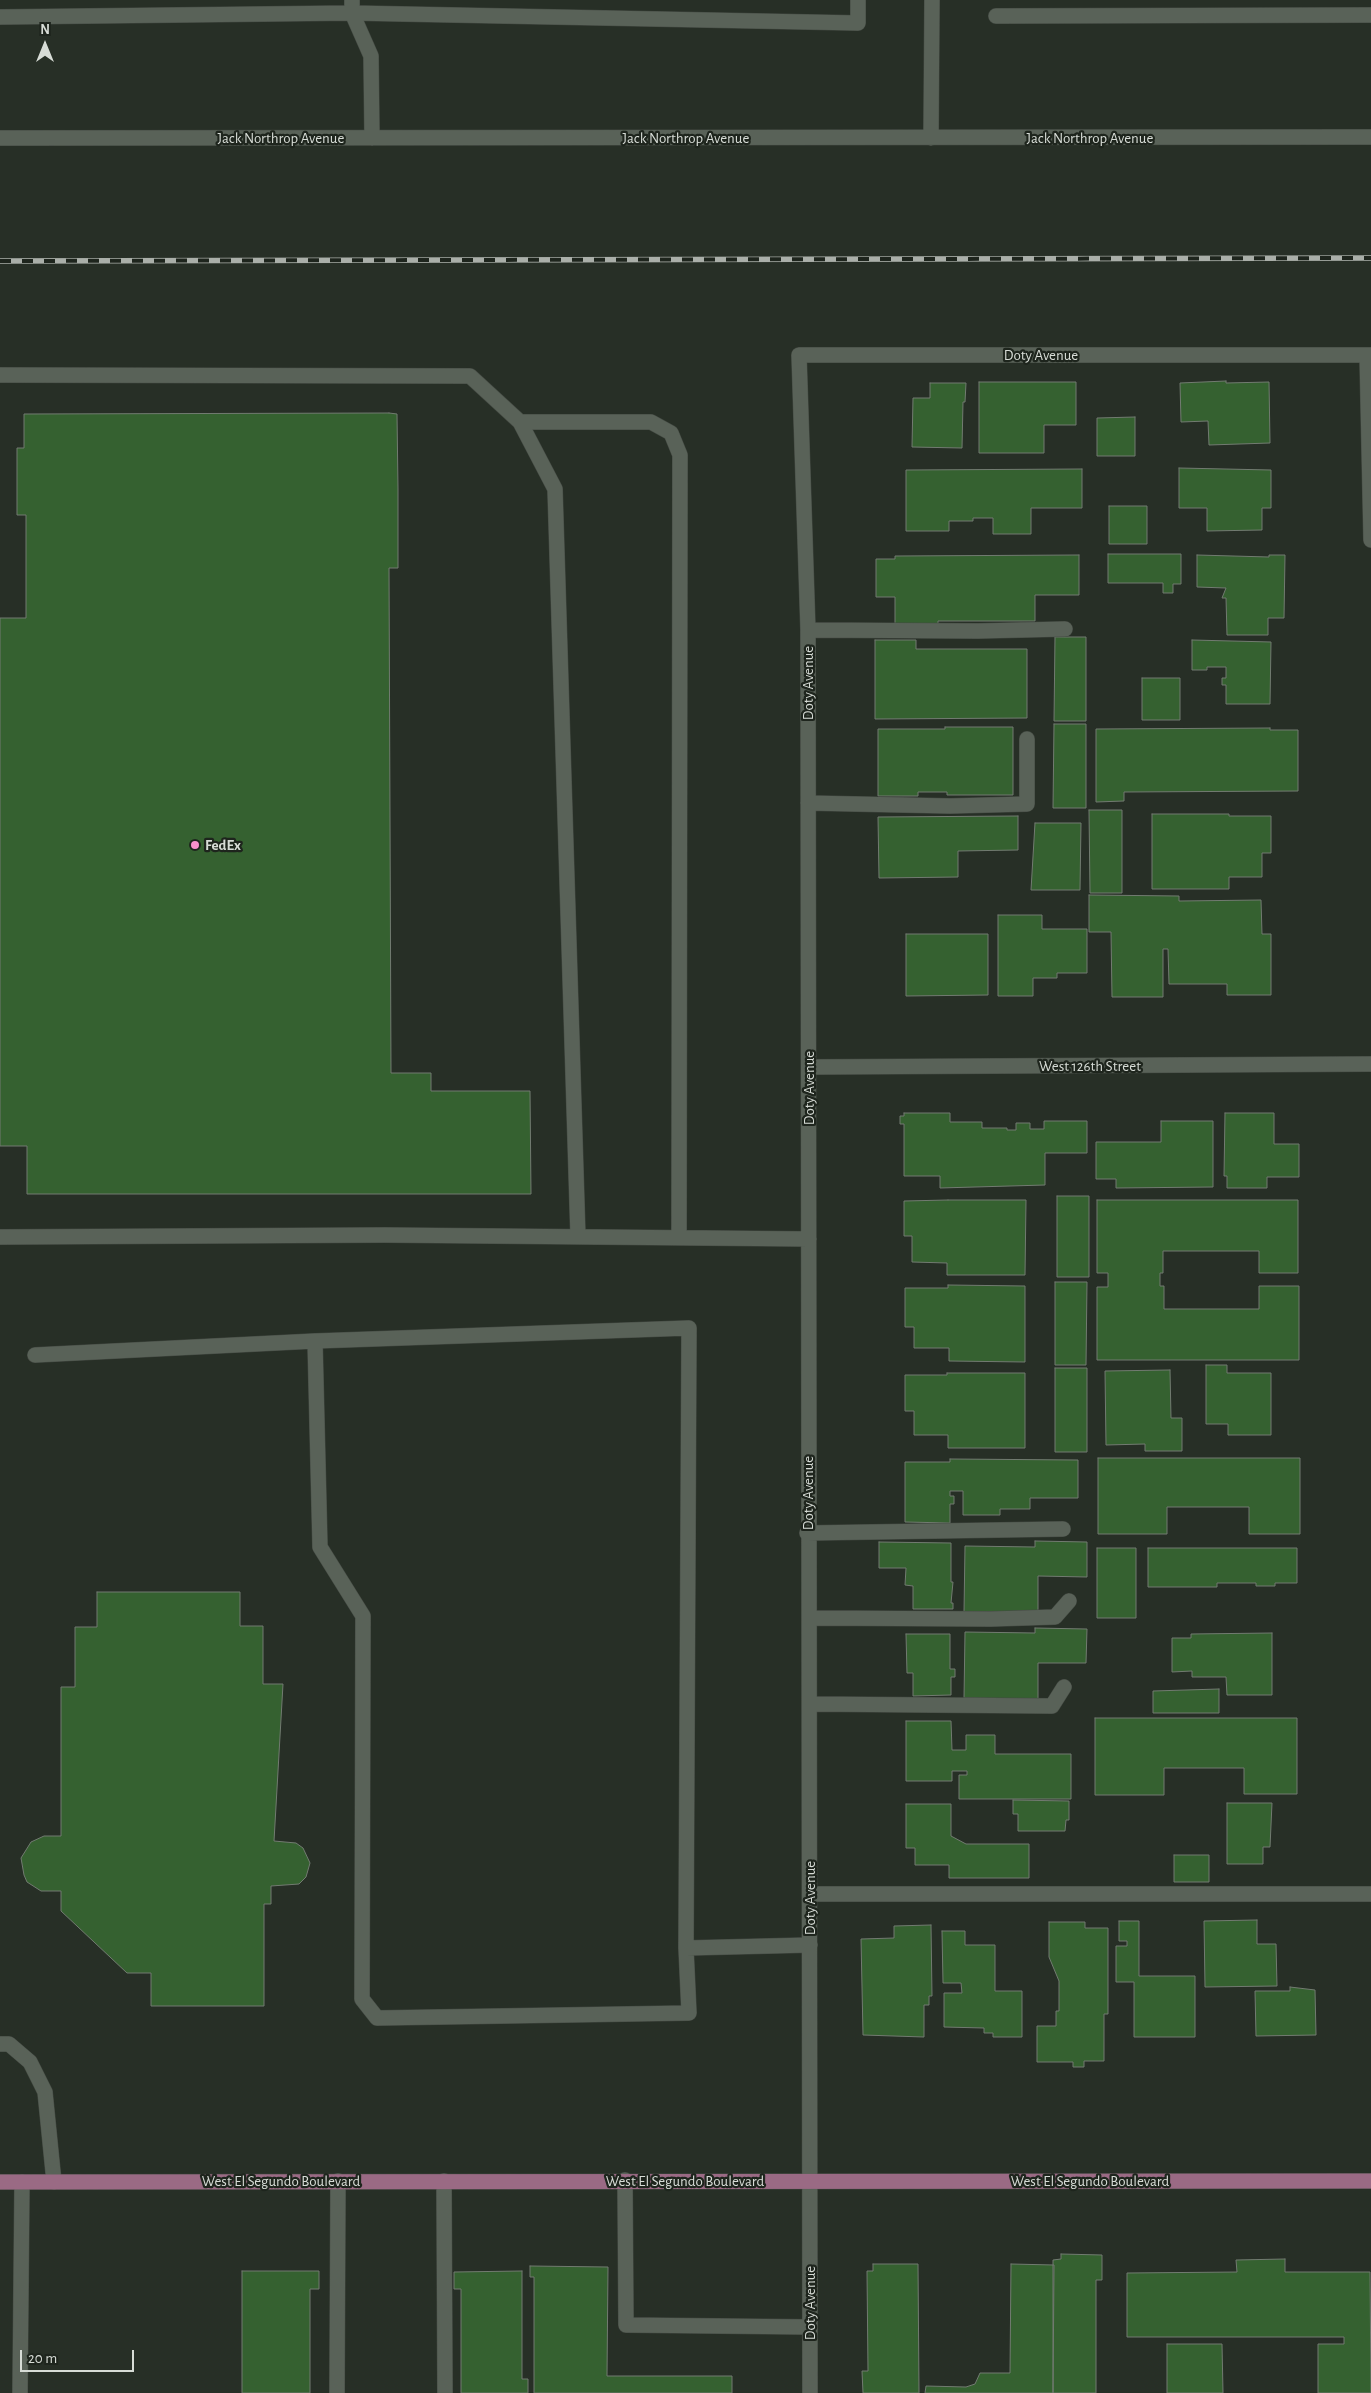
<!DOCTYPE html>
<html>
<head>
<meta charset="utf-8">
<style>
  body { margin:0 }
  #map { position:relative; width:1371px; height:2393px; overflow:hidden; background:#272f26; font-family:"Alegreya Sans",sans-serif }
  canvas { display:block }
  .north { position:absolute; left:20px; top:20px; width:50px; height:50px; -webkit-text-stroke:4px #1e251d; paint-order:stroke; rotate:0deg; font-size:14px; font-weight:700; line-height:20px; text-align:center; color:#d7dcd6 }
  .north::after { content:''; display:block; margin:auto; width:18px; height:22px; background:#d7dcd6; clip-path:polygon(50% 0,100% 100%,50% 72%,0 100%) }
  .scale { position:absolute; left:20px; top:2350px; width:114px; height:22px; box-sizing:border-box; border:2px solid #d7dcd6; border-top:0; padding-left:6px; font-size:15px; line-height:18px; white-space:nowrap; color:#d7dcd6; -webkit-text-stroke:4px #1e251d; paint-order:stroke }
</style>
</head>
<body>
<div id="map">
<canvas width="1371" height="2393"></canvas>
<div class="north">N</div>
<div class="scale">20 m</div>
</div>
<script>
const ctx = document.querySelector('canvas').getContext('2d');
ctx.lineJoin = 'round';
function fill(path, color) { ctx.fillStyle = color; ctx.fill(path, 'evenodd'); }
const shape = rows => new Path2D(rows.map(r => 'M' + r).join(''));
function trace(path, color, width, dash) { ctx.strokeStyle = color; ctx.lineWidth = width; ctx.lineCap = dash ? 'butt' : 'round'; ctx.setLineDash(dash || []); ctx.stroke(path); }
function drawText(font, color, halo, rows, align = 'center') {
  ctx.font = font + ' "Alegreya Sans",sans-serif'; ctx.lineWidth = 4.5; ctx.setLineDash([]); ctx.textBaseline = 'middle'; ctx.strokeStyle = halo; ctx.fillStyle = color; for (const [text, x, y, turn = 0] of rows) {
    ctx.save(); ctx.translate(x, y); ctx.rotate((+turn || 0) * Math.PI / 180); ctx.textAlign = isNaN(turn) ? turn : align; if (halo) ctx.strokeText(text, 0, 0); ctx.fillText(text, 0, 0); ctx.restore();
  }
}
const building = shape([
  [1226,381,1226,383,1269,382,1270,443,1209,445,1208,421,1181,422,1180,383,1226,381],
  [979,382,1076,382,1076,425,1044,425,1044,453,979,453,979,382],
  [930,383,966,383,965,402,963,402,962,448,912,447,913,398,930,398,930,383],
  [389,413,397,414,398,489,398,568,389,568,391,1073,431,1073,431,1091,530,1091,531,1194,27,1194,27,1146,0,1146,0,618,26,618,26,515,17,515,17,448,24,448,24,414,389,413],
  [1135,417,1135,456,1097,456,1097,418,1135,417],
  [1179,468,1271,470,1271,508,1262,508,1262,530,1207,531,1207,508,1179,508,1179,468],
  [1082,469,1082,508,1031,508,1031,534,993,534,993,518,973,518,973,521,949,521,949,531,906,531,906,470,1082,469],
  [1109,506,1147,506,1147,544,1109,544,1109,506],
  [1108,554,1181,554,1181,584,1173,584,1173,593,1163,593,1163,583,1108,583,1108,554],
  [1079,555,1079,595,1035,595,1035,621,938,621,938,626,895,626,895,597,876,597,876,559,895,559,895,556,1079,555],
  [1197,555,1269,557,1269,555,1285,555,1284,618,1268,618,1268,635,1227,635,1226,598,1222,598,1226,588,1197,587,1197,555],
  [1055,637,1086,637,1086,721,1054,721,1055,637],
  [875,640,916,640,916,649,1027,649,1027,718,875,719,875,640],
  [1192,640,1271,642,1270,704,1226,704,1226,685,1222,685,1222,678,1226,678,1226,667,1207,667,1207,670,1192,670,1192,640],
  [1142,678,1180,678,1180,720,1142,720,1142,678],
  [1054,724,1086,724,1086,808,1053,808,1054,724],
  [945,727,1013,727,1013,795,947,795,947,792,918,792,918,796,878,796,878,729,945,729,945,727],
  [1270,728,1270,730,1298,730,1298,791,1124,792,1124,801,1096,802,1096,729,1270,728],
  [1089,810,1122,810,1122,893,1090,893,1089,810],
  [1152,814,1229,814,1229,816,1271,816,1271,853,1262,853,1262,877,1229,877,1229,889,1152,889,1152,814],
  [1018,816,1018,850,958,851,958,877,879,878,878,817,1018,816],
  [1035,823,1081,823,1080,890,1031,890,1035,823],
  [1089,895,1179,896,1179,901,1261,900,1262,934,1271,934,1271,995,1227,995,1227,984,1169,984,1168,949,1163,949,1163,997,1112,997,1111,932,1089,932,1089,895],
  [998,915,1042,915,1042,929,1087,929,1087,973,1057,973,1057,978,1033,978,1033,996,998,996,998,915],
  [906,934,988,934,988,995,906,996,906,934],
  [904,1113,950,1113,950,1122,982,1122,982,1128,1007,1128,1007,1130,1016,1130,1016,1123,1030,1123,1030,1129,1044,1129,1044,1121,1087,1121,1087,1153,1045,1153,1045,1185,940,1188,940,1176,904,1176,904,1124,900,1124,900,1116,904,1116,904,1113],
  [1225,1113,1274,1113,1274,1144,1299,1144,1299,1177,1267,1177,1267,1188,1227,1188,1227,1176,1224,1176,1225,1113],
  [1161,1121,1213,1121,1213,1187,1116,1188,1116,1179,1096,1179,1096,1142,1161,1142,1161,1121],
  [1057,1196,1089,1196,1089,1277,1057,1277,1057,1196],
  [948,1200,1026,1200,1025,1275,947,1275,947,1263,912,1262,912,1236,904,1236,904,1201,948,1200],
  [1097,1200,1298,1200,1298,1273,1259,1273,1259,1251,1163,1251,1163,1273,1160,1273,1160,1286,1164,1286,1164,1309,1259,1309,1259,1286,1299,1286,1299,1360,1097,1360,1097,1287,1108,1287,1108,1273,1097,1273,1097,1200],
  [1055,1282,1087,1282,1086,1365,1055,1365,1055,1282],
  [948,1285,1025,1286,1025,1362,949,1361,949,1348,914,1348,914,1327,905,1327,905,1288,948,1288,948,1285],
  [1206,1365,1227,1365,1227,1373,1271,1373,1271,1435,1228,1435,1228,1424,1206,1424,1206,1365],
  [1055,1368,1087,1368,1087,1452,1055,1452,1055,1368],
  [1170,1370,1171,1418,1182,1418,1182,1451,1145,1451,1145,1444,1106,1445,1105,1371,1170,1370],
  [947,1373,1025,1373,1025,1448,948,1448,948,1435,914,1435,914,1411,905,1411,905,1375,947,1375,947,1373],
  [1098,1458,1300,1458,1300,1534,1249,1534,1249,1507,1167,1507,1167,1534,1098,1534,1098,1458],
  [950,1459,1078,1460,1078,1498,1030,1498,1030,1509,1000,1509,1000,1515,963,1515,963,1491,950,1491,950,1496,954,1496,954,1504,950,1504,950,1523,905,1522,905,1462,950,1462,950,1459],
  [1035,1541,1087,1542,1087,1577,1038,1576,1038,1612,964,1612,965,1546,1035,1547,1035,1541],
  [879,1542,951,1543,951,1582,953,1582,951,1603,953,1603,953,1609,913,1609,913,1586,905,1585,906,1568,879,1568,879,1542],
  [1097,1548,1136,1548,1136,1618,1097,1618,1097,1548],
  [1148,1548,1297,1548,1297,1583,1275,1583,1275,1586,1256,1586,1256,1583,1217,1583,1217,1587,1148,1587,1148,1548],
  [97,1592,240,1592,240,1626,263,1626,263,1684,283,1684,274,1841,296,1843,303,1848,310,1863,306,1877,299,1884,271,1886,271,1904,264,1904,264,2006,151,2006,151,1973,127,1973,61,1911,61,1891,41,1891,27,1882,24,1875,21,1858,31,1842,44,1836,61,1836,61,1687,75,1687,75,1627,97,1627,97,1592],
  [1035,1628,1087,1629,1086,1663,1038,1663,1038,1699,964,1698,965,1632,1035,1633,1035,1628],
  [1272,1633,1272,1695,1227,1695,1226,1677,1192,1677,1192,1671,1172,1672,1172,1638,1191,1638,1191,1634,1272,1633],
  [906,1634,950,1634,950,1669,955,1669,955,1677,951,1677,951,1695,913,1696,913,1673,907,1673,906,1634],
  [1219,1689,1219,1713,1153,1713,1153,1691,1219,1689],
  [1095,1718,1297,1718,1297,1794,1244,1794,1244,1768,1164,1768,1164,1795,1095,1795,1095,1718],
  [906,1721,951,1721,952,1750,966,1750,966,1735,995,1735,995,1754,1071,1754,1071,1799,959,1799,959,1775,967,1775,967,1771,952,1771,952,1781,906,1781,906,1721],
  [1013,1800,1069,1801,1069,1820,1066,1820,1065,1831,1018,1831,1018,1814,1013,1814,1013,1800],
  [1227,1803,1272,1803,1270,1847,1263,1847,1263,1864,1227,1864,1227,1803],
  [906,1804,951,1804,951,1836,966,1844,1029,1844,1029,1878,949,1878,949,1865,915,1865,915,1848,906,1848,906,1804],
  [1174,1855,1209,1855,1209,1882,1174,1882,1174,1855],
  [1257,1920,1257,1944,1276,1944,1277,1986,1205,1987,1204,1921,1257,1920],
  [1119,1921,1139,1921,1139,1976,1195,1976,1195,2037,1134,2037,1134,1982,1116,1982,1116,1946,1127,1946,1127,1941,1119,1941,1119,1921],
  [1049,1922,1085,1922,1085,1928,1108,1928,1108,2014,1104,2014,1104,2061,1084,2061,1084,2067,1073,2067,1073,2062,1037,2062,1037,2026,1056,2026,1056,2011,1059,2011,1059,1981,1049,1957,1049,1922],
  [931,1925,932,1996,929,1996,929,2005,924,2005,924,2037,863,2035,861,1939,894,1938,894,1926,931,1925],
  [942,1931,965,1931,965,1945,995,1945,995,1991,1022,1991,1022,2037,993,2037,993,2033,984,2033,984,2028,944,2027,944,1993,962,1993,961,1983,943,1983,942,1931],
  [1290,1987,1315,1990,1316,2035,1256,2036,1255,1991,1290,1991,1290,1987],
  [1061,2254,1102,2255,1102,2280,1096,2280,1096,2393,1053,2393,1053,2260,1061,2259,1061,2254],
  [1285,2259,1285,2272,1370,2272,1371,2393,1318,2393,1318,2344,1344,2344,1344,2337,1127,2337,1127,2273,1237,2272,1236,2260,1285,2259],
  [873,2264,918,2264,919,2393,863,2393,862,2371,868,2371,867,2271,873,2271,873,2264],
  [1011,2264,1054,2265,1053,2393,925,2393,926,2386,966,2387,975,2384,980,2373,1010,2373,1011,2264],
  [530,2266,608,2267,607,2376,732,2376,732,2393,534,2393,534,2277,530,2277,530,2266],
  [242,2271,319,2271,319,2289,310,2289,310,2393,242,2393,242,2271],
  [522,2271,522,2379,528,2379,528,2393,461,2393,461,2289,454,2289,454,2272,522,2271],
  [1167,2344,1222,2344,1223,2393,1167,2393,1167,2344]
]);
fill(building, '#356130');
trace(building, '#727b71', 1);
const minor = shape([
  [352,0,352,13,371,56,372,138],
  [996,16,1371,15],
  [0,17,352,13,858,23,858,0],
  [0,138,1371,137],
  [931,138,932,0],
  [1367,355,1371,540],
  [0,375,470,376,520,422,555,489,578,1237],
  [520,422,651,422,671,433,680,455,679,1237],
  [808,630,978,631,1065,629],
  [808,803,950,806,1027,804,1027,739],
  [809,1067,1371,1064],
  [0,1237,385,1235,809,1239],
  [315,1341,320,1547,363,1616,362,1999,377,2018,689,2013,686,1948],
  [35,1355,315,1341,689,1328,686,1948,810,1945],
  [807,1533,1063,1529],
  [810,1618,991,1619,1055,1617,1069,1601],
  [810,1704,1052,1706,1064,1687],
  [810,1894,1371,1894],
  [0,2044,9,2044,30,2062,45,2092,54,2182],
  [625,2180,626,2325,810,2327],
  [444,2181,445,2393],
  [20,2393,22,2182],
  [337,2393,338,2181],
  [810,2393,808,630,799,355,1371,355]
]);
const major = shape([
  [0,2182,1371,2181]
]);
trace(minor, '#444a43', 16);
trace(major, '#444a43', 16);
trace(minor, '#596258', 15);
trace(major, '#9a6a84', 15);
const rail = shape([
  [0,261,1371,258]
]);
trace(rail, '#aaafa9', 5.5);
trace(rail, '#1e251d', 4, [11]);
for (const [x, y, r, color] of [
  [195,845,5,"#f890cb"]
]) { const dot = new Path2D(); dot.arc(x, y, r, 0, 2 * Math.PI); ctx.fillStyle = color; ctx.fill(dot); trace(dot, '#1e251d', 2); }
drawText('15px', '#d7dcd6', '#1e251d', [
  ["Jack Northrop Avenue",281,138],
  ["Jack Northrop Avenue",686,138],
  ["Jack Northrop Avenue",1090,138],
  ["Doty Avenue",1041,355],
  ["Doty Avenue",808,683,-90],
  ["West 126th Street",1090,1066],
  ["Doty Avenue",809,1088,-90],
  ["Doty Avenue",808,1493,-90],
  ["Doty Avenue",810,1898,-90],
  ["West El Segundo Boulevard",281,2181],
  ["West El Segundo Boulevard",685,2181],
  ["West El Segundo Boulevard",1090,2181],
  ["Doty Avenue",810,2303,-90]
]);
drawText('bold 15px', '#d7dcd6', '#1e251d', [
  ["FedEx",205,845]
], 'left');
</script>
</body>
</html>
